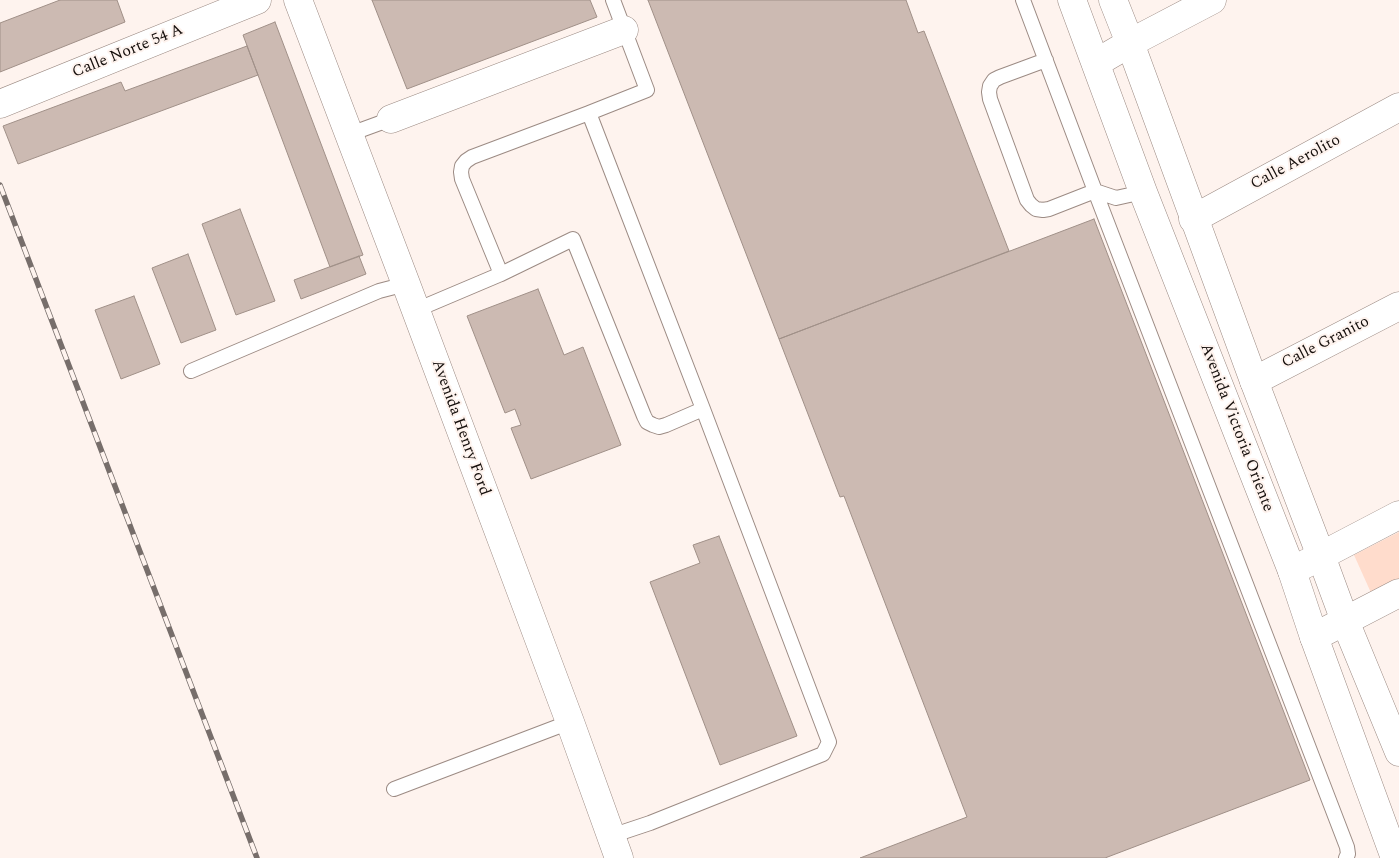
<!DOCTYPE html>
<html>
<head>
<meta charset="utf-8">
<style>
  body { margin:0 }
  canvas { display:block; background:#fef3ee }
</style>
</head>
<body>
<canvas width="1399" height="858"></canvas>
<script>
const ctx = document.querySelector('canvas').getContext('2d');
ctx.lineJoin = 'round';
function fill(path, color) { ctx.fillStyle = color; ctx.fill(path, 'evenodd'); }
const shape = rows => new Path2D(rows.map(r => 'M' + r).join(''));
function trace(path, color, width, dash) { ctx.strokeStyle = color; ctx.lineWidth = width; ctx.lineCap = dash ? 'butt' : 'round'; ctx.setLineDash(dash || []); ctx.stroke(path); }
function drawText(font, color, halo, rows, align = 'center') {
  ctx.font = font + ' Spectral,serif'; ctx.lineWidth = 4; ctx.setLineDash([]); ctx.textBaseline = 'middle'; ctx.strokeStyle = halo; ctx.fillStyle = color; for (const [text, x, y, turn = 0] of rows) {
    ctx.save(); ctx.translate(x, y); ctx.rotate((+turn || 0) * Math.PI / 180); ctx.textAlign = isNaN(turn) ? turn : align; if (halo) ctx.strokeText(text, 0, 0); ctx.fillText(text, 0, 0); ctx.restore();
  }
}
fill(shape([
  [1399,532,1399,581,1372,595,1354,555]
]), '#ffdccc');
const building = shape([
  [60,0,117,0,125,22,0,72,0,23,60,0],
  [372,0,590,0,597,17,407,89,372,0],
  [648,0,906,0,918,33,924,31,1009,251,779,339,648,0],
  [275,22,363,255,330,267,243,35,275,22],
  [247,46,258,75,18,164,3,126,121,82,125,91,247,46],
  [240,209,275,301,236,315,202,224,240,209],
  [1094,219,1310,780,1105,858,860,858,967,817,844,496,840,497,779,339,1094,219],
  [188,254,216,330,181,343,152,268,188,254],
  [359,256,366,274,301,299,294,280,359,256],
  [538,289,564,355,583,347,621,445,531,479,511,428,521,425,515,409,505,413,467,316,538,289],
  [134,296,160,364,121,379,95,310,134,296],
  [719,536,797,736,720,765,650,582,700,563,693,545,719,536]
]);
fill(building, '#ccbab2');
trace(building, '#a09088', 1);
const service = shape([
  [1023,0,1095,191,1347,847,1348,854,1346,858],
  [1046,60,1000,77,994,80,990,86,989,92,990,99,1027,200,1031,205,1036,209,1043,210,1049,209,1095,191,1116,198,1143,192],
  [350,134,391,119],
  [501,274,462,179,461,172,462,166,466,161,472,157,589,113],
  [416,310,501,274,573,239,644,416,647,422,653,425,659,427,666,425,703,409],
  [191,371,379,291,406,284],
  [394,789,570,722],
  [611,836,650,823,823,754,829,742,703,409,589,113,647,90,613,0]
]);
const minor = shape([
  [1096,63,1130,43,1212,0],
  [0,104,257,0],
  [391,119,624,30],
  [1193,219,1399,107],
  [1254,381,1399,306],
  [1292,571,1399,515],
  [1314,637,1399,593]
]);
const tertiary = shape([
  [298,0,406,284,570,722,619,858],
  [1072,0,1143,192,1292,571,1314,637,1395,858],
  [1113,0,1130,43,1254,381,1321,556,1345,621,1399,752]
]);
trace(service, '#9c8b84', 16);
trace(minor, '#9c8b84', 29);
trace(tertiary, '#9c8b84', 29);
trace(service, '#fff', 14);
trace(minor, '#fff', 28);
trace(tertiary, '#fff', 28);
const rail = shape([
  [0,185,257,858]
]);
trace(rail, '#776e6b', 5.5);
trace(rail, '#fef3ee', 4, [11]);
drawText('16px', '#140e0b', '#fef3ee', [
  ["Calle Norte 54 A",128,52,-22],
  ["Calle Aerolito",1296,163,-28],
  ["Calle Granito",1326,343,-27],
  ["Avenida Henry Ford",460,428,70],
  ["Avenida Victoria Oriente",1236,428,69]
]);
</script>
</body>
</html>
